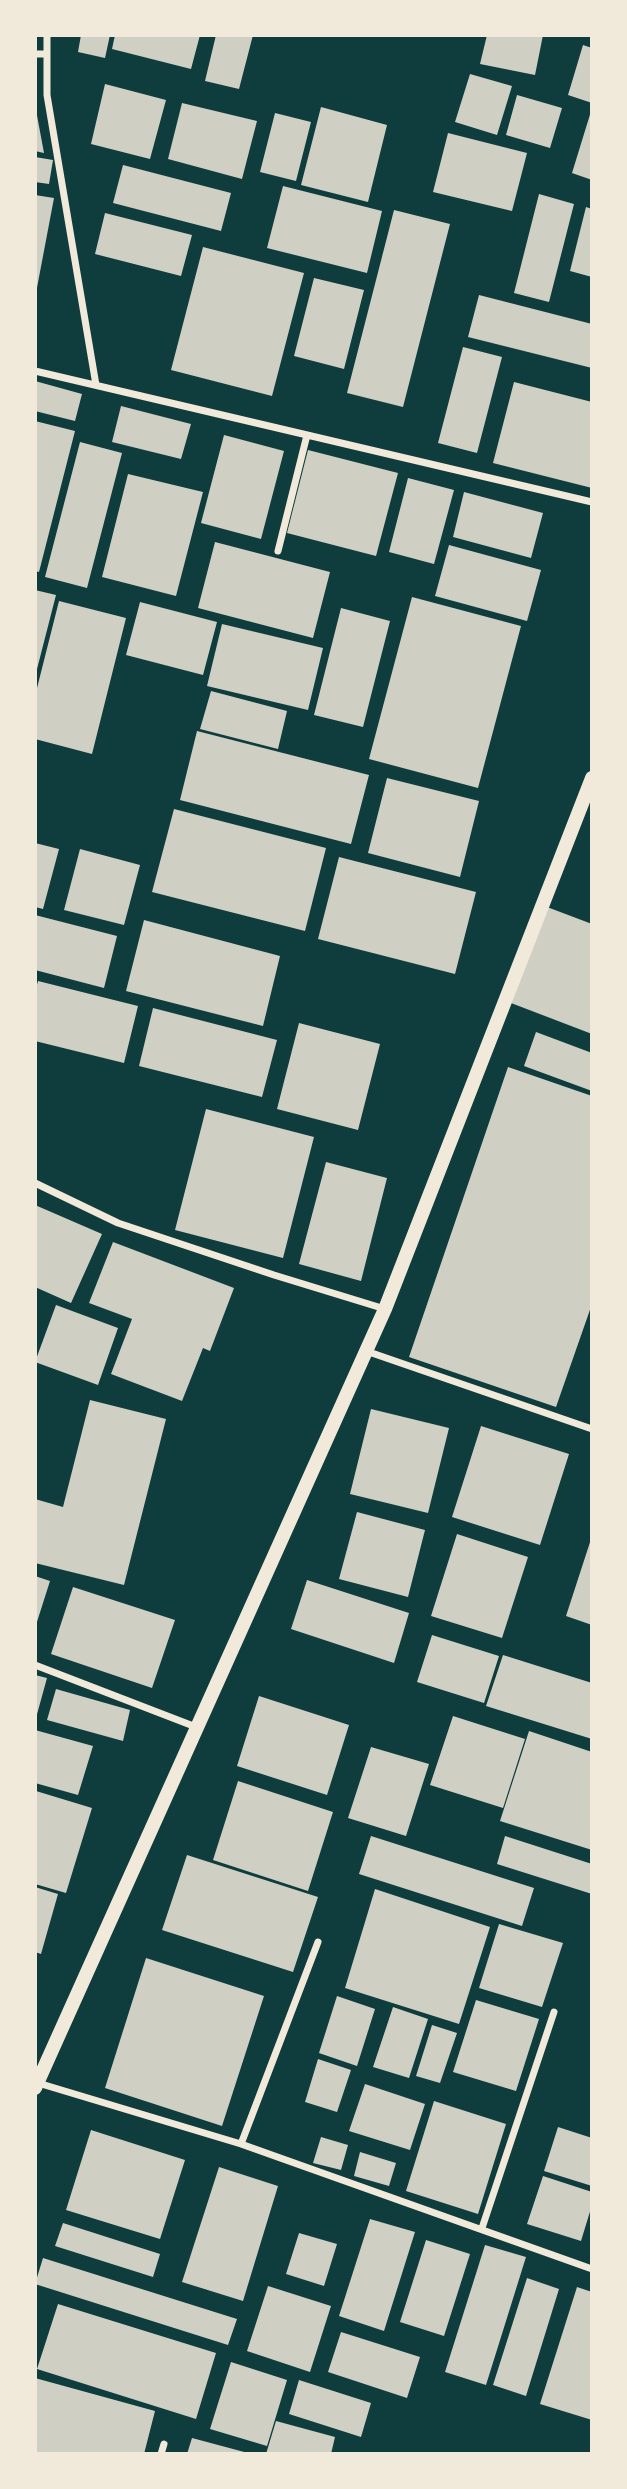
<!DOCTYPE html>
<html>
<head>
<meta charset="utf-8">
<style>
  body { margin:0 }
  #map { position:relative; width:627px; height:2489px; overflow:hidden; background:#0f3d3e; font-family:"Fira Sans Condensed",sans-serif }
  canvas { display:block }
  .frame { position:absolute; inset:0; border:37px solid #f1e9da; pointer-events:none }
</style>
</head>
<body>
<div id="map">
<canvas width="627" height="2489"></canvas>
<div class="frame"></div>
</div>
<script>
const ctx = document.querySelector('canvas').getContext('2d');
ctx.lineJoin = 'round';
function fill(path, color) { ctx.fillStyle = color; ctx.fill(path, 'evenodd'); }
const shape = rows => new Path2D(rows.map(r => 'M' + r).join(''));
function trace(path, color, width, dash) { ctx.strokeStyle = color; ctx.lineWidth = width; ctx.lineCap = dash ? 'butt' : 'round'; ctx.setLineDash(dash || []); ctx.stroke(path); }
fill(shape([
  [81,35,110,35,105,58,78,52],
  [115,35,200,35,191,69,112,49],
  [216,35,253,35,239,89,205,81],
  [487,35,543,35,535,75,480,64],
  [583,45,592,48,592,103,568,95],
  [470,74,512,86,497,135,455,122],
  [105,84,166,100,150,159,91,144],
  [517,95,562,108,550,148,506,135],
  [182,103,257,121,242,179,168,159],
  [321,107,387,125,368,202,301,185],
  [592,108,592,180,572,173],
  [35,110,36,110,44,153,35,151],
  [275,113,311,122,296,181,260,172],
  [448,133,527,153,512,211,433,192],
  [35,157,53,160,49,184,35,182],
  [123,165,231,193,221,231,113,203],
  [283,186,382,211,367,273,267,248],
  [539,194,574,204,549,302,514,293],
  [35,195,54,198,36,293,35,293],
  [586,207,592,209,592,277,570,271],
  [394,210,450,224,403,407,347,393],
  [105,213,192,235,181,276,95,254],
  [203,247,304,273,272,396,171,370],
  [314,278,364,290,344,369,294,356],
  [479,295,592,324,592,368,468,337],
  [463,347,502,357,477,453,438,443],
  [35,381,82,394,75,421,35,411],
  [514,382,592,402,592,488,493,463],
  [121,406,191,424,181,459,112,442],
  [35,421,75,431,39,572,35,571],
  [224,435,284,451,261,539,201,523],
  [80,442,122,453,87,588,45,577],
  [308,450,398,473,376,556,287,533],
  [128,474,203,492,176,596,102,577],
  [408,478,454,490,434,564,389,552],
  [464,492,543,513,531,558,453,537],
  [215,542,330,572,313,638,198,608],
  [449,545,541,570,527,621,435,596],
  [35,590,56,595,36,673,35,673],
  [412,597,521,626,478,788,369,759],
  [59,601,126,618,92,754,35,739,35,696],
  [140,602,217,622,203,675,126,655],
  [341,608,390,621,363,727,314,715],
  [222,624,323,648,308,710,207,686],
  [211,691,287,711,278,749,200,729],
  [197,731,369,775,351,844,180,800],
  [387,778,479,801,460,877,368,853],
  [174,809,326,848,305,931,152,892],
  [35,843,59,849,43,909,35,907],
  [80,849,140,865,124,925,64,910],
  [339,857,476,892,455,974,318,939],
  [547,907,592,924,592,1034,511,1003],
  [35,915,117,936,104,988,35,970],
  [144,920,280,956,263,1026,126,991],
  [38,981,138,1006,124,1063,35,1041,35,992],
  [153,1008,277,1040,262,1097,139,1066],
  [299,1023,380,1044,358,1130,277,1109],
  [536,1032,592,1053,592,1091,524,1066],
  [508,1067,592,1096,592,1304,556,1407,409,1357],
  [206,1109,314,1137,283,1258,175,1230],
  [326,1162,387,1178,361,1281,299,1264],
  [35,1205,102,1234,71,1303,35,1287],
  [113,1242,234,1288,210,1351,203,1348,182,1401,111,1374,132,1319,89,1303],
  [56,1305,118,1328,98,1385,35,1362],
  [90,1400,166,1419,124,1585,35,1563,35,1499,63,1507],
  [371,1409,449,1428,428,1513,350,1494],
  [481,1426,569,1454,540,1545,452,1517],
  [357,1512,425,1530,408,1597,339,1579],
  [457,1534,528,1557,502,1638,431,1616],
  [592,1536,592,1625,566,1616],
  [35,1576,50,1581,36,1625,35,1625],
  [307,1580,409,1613,394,1663,291,1629],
  [73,1587,175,1620,152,1688,51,1654],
  [432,1635,499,1656,484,1703,417,1682],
  [503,1655,592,1683,592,1739,486,1706],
  [35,1675,47,1678,36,1718,35,1718],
  [56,1689,130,1710,123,1741,47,1720],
  [259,1696,349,1725,327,1795,237,1766],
  [453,1716,525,1739,503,1808,430,1785],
  [35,1730,93,1746,78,1795,35,1783],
  [529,1731,592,1752,592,1850,500,1821],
  [371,1747,429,1764,406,1836,348,1818],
  [238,1781,333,1812,308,1891,213,1860],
  [36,1791,92,1808,66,1893,35,1884],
  [371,1836,534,1888,522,1926,359,1874],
  [505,1836,592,1864,592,1894,497,1864],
  [187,1855,318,1897,293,1972,162,1930],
  [35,1887,58,1894,41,1954,35,1952],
  [375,1889,490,1927,459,2024,345,1988],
  [499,1924,563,1943,542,2007,479,1988],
  [146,1958,264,1996,222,2126,105,2088],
  [337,1996,375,2009,357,2066,319,2053],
  [476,2000,539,2019,516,2091,453,2072],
  [393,2007,428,2019,409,2078,373,2067],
  [432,2025,457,2033,440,2083,416,2076],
  [318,2059,351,2070,337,2112,305,2102],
  [365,2084,425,2104,410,2150,349,2131],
  [434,2101,506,2124,478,2214,406,2191],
  [558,2127,592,2138,592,2186,544,2171],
  [91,2130,185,2160,160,2239,66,2210],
  [321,2137,348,2145,341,2170,313,2163],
  [360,2152,396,2163,389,2186,354,2176],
  [219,2167,278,2186,243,2301,182,2282],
  [543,2176,592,2192,592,2205,581,2241,527,2224],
  [370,2219,415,2232,384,2331,339,2316],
  [63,2223,160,2254,153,2277,55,2246],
  [299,2233,337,2244,324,2286,286,2274],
  [426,2240,470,2254,444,2336,400,2322],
  [485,2245,526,2257,486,2385,445,2372],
  [43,2258,237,2319,228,2345,35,2284],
  [527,2278,559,2289,526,2396,493,2385],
  [268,2286,331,2306,310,2372,247,2351],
  [577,2287,592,2292,592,2420,540,2404],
  [58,2304,216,2353,196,2419,37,2369],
  [341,2332,420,2357,407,2398,328,2372],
  [231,2362,287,2380,267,2446,210,2429],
  [35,2378,155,2411,144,2454,35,2454],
  [299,2380,371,2403,361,2437,289,2414],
  [276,2421,335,2437,331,2454,266,2454],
  [192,2438,248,2453,248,2454,187,2454]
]), '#cfcfc3');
trace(shape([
  [47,35,47,95,96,385],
  [35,54,47,54],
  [35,371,592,502],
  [278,551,307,435],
  [35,1183,118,1223,274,1275,385,1309],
  [366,1351,592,1429],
  [35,1665,196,1727],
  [38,2083,241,2144,592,2269],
  [241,2144,318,1942],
  [482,2228,554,2012],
  [161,2454,164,2444]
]), '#f1e9da', 7);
trace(shape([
  [35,2088,385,1309,592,778]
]), '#f1e9da', 14);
</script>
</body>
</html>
